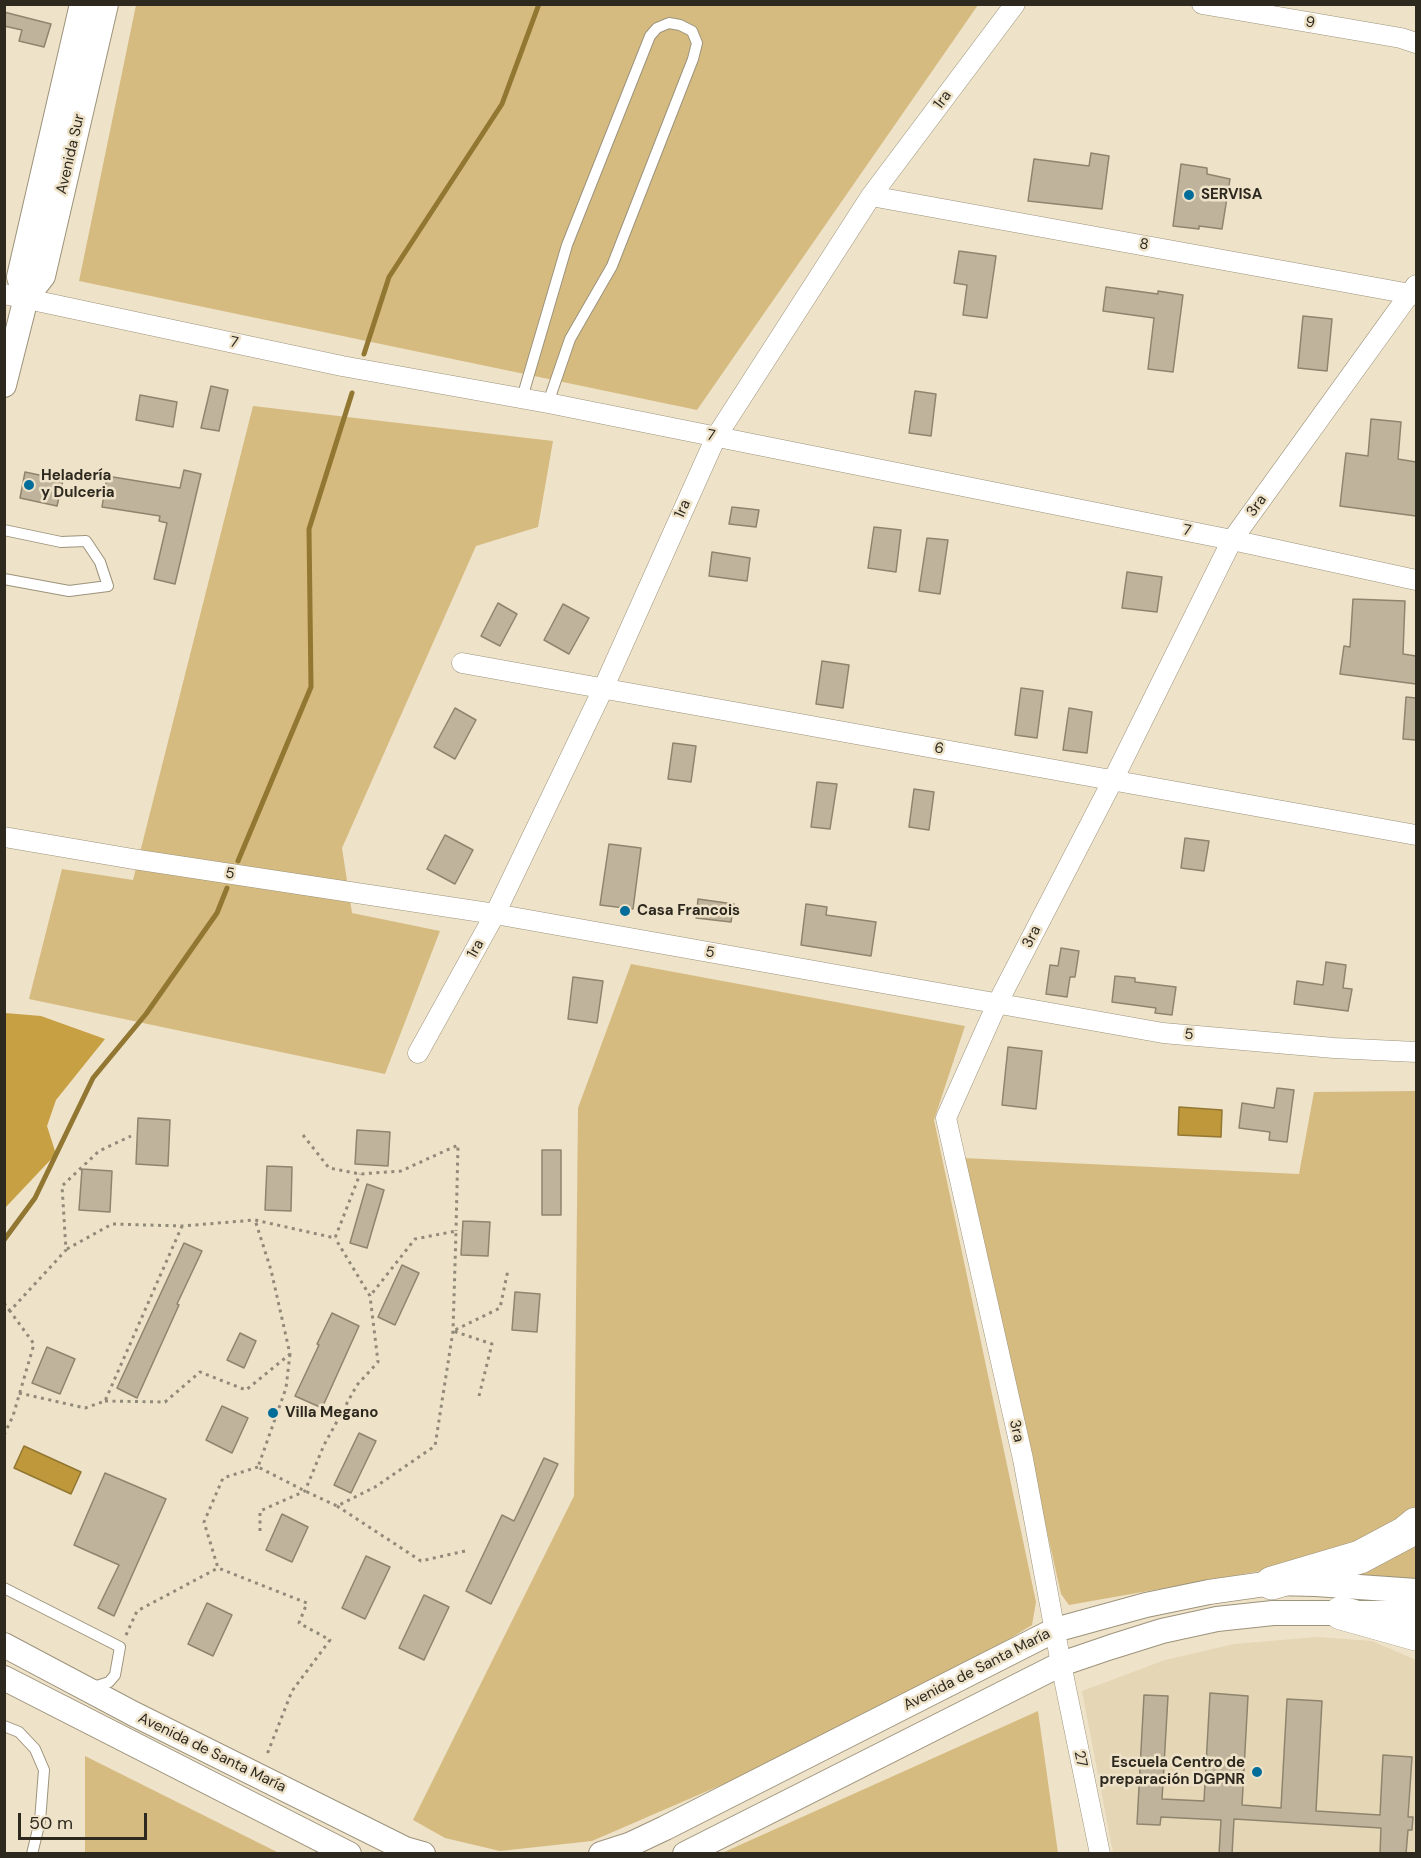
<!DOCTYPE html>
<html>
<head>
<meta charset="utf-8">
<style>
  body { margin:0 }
  #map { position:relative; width:1421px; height:1858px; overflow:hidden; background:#eee2c9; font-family:"DM Sans",sans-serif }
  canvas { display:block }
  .frame { position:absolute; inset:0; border:6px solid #2d291f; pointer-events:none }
  .scale { position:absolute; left:18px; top:1813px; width:129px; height:27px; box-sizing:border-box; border:3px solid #2d291f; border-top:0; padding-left:8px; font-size:18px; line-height:21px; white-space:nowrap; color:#2d291f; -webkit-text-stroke:4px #eee2c9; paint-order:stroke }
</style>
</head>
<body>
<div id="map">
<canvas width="1421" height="1858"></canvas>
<div class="frame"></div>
<div class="scale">50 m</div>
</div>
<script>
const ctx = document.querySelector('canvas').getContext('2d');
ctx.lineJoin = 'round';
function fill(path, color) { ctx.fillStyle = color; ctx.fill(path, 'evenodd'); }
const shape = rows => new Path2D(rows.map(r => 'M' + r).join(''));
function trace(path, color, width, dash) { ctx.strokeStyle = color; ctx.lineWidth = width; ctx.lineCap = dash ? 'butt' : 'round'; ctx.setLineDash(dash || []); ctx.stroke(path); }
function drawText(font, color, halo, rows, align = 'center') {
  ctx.font = font + ' "DM Sans",sans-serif'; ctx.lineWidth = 5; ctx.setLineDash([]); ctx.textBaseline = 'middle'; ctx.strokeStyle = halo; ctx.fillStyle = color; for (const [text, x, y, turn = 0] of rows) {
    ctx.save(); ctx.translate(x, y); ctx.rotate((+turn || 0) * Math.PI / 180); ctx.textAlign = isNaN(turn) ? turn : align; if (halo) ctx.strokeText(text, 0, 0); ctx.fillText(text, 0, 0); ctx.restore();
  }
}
fill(shape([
  [1317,1637,1372,1641,1416,1660,1416,1853,1113,1853,1082,1691,1165,1660,1234,1644]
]), '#e5d6b6');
fill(shape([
  [136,5,978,5,697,410,79,281],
  [253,406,553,441,538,527,476,546,342,848,352,913,440,931,385,1074,29,999,62,869,133,880],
  [631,964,965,1026,934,1120,1036,1602,1032,1625,1009,1639,749,1773,592,1841,500,1851,445,1838,413,1820,574,1496,578,1108],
  [1416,1091,1416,1510,1381,1537,1289,1566,1069,1605,1061,1594,963,1158,1299,1174,1314,1092],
  [1416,1536,1416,1585,1345,1574],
  [1038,1711,1058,1853,722,1853],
  [85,1756,279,1853,85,1853]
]), '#d6bb80');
fill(shape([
  [5,1013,41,1016,105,1039,56,1100,47,1126,56,1154,5,1208]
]), '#c7a043');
const water = shape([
  [1179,1107,1222,1110,1221,1137,1178,1135,1179,1107],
  [24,1446,81,1472,71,1494,14,1468,24,1446]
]);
fill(water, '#be983a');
trace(water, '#927732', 1.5);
trace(shape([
  [364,354,389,277,502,104,539,4],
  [238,861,311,687,309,529,352,393],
  [4,1240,35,1198,93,1078,146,1014,217,913,227,888]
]), '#927732', 5);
const building = shape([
  [4,12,51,24,44,47,19,41,22,30,4,26,4,12],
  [1091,153,1109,156,1102,209,1028,201,1034,159,1089,166,1091,153],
  [1181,164,1207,168,1207,174,1230,179,1222,229,1199,226,1199,229,1173,226,1181,164],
  [959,251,996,256,987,318,963,315,967,285,954,283,959,251],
  [1106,287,1158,294,1158,291,1183,295,1173,372,1148,369,1154,318,1103,311,1106,287],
  [1303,316,1332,319,1327,371,1298,368,1303,316],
  [211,386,228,390,219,431,201,428,211,386],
  [915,391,936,394,931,436,909,433,915,391],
  [140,395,177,402,173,427,136,420,140,395],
  [1371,419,1401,422,1398,459,1416,462,1416,516,1340,506,1346,453,1368,456,1371,419],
  [184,470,201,474,175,584,154,579,167,523,159,521,160,516,102,507,107,476,180,488,184,470],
  [25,472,63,480,57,506,20,498,25,472],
  [732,507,759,510,756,527,729,524,732,507],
  [874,527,901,530,896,572,868,568,874,527],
  [927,538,948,540,940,594,919,591,927,538],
  [712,552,750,558,747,581,709,576,712,552],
  [1127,572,1162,577,1157,612,1122,608,1127,572],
  [1353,599,1405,601,1403,654,1416,656,1416,684,1340,674,1344,646,1350,647,1353,599],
  [498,603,517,614,500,646,481,636,498,603],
  [563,604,589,618,569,654,544,640,563,604],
  [822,661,849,665,843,708,816,704,822,661],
  [1021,688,1043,691,1037,738,1015,735,1021,688],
  [1406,697,1416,698,1416,740,1403,739,1406,697],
  [455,708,476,720,455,759,434,747,455,708],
  [1069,708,1092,712,1087,753,1063,750,1069,708],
  [673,743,696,746,691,782,668,779,673,743],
  [817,782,837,784,830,829,811,827,817,782],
  [914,789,934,792,929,830,909,827,914,789],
  [445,835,473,850,455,884,427,869,445,835],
  [1185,838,1209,841,1204,871,1181,868,1185,838],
  [609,844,641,848,633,909,600,905,609,844],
  [698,899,734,904,731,922,696,918,698,899],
  [806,904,827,907,826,915,876,922,871,956,801,945,806,904],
  [1061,948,1079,951,1075,977,1070,977,1067,997,1046,994,1050,965,1058,966,1061,948],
  [1326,962,1346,965,1343,988,1352,989,1348,1011,1294,1004,1297,981,1323,985,1326,962],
  [1115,976,1135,978,1135,982,1176,987,1172,1015,1155,1013,1156,1008,1112,1002,1115,976],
  [573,977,603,981,597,1023,568,1019,573,977],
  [1008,1047,1042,1051,1036,1109,1002,1105,1008,1047],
  [1277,1088,1294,1090,1287,1142,1269,1140,1270,1132,1239,1128,1242,1103,1274,1108,1277,1088],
  [138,1118,170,1120,168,1166,136,1164,138,1118],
  [357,1130,390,1132,388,1166,355,1164,357,1130],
  [542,1150,561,1150,561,1215,542,1215,542,1150],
  [267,1166,292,1167,291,1211,265,1210,267,1166],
  [82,1169,112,1171,110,1212,79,1210,82,1169],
  [367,1184,384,1190,367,1248,350,1243,367,1184],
  [463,1221,490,1222,488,1256,461,1255,463,1221],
  [184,1243,202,1251,177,1304,179,1305,137,1398,117,1388,184,1243],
  [402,1265,419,1273,395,1325,378,1317,402,1265],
  [515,1292,540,1294,537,1332,512,1330,515,1292],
  [332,1313,359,1326,322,1408,295,1396,319,1345,317,1344,332,1313],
  [240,1333,256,1341,244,1368,227,1360,240,1333],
  [47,1347,75,1359,60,1394,32,1383,47,1347],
  [222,1406,248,1418,232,1453,206,1440,222,1406],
  [359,1433,376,1441,351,1493,334,1485,359,1433],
  [544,1458,558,1464,491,1604,466,1591,502,1515,514,1521,544,1458],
  [105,1473,166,1499,114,1616,98,1608,119,1565,74,1545,105,1473],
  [282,1514,308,1527,292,1562,266,1550,282,1514],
  [366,1556,390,1567,365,1619,342,1608,366,1556],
  [424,1595,449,1607,424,1660,399,1648,424,1595],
  [207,1603,232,1615,213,1656,188,1644,207,1603],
  [1210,1693,1248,1696,1242,1805,1281,1808,1287,1699,1322,1701,1316,1811,1380,1815,1383,1755,1412,1757,1408,1817,1413,1817,1412,1830,1408,1830,1406,1854,1380,1854,1381,1828,1234,1819,1232,1854,1219,1854,1221,1820,1161,1817,1160,1825,1137,1824,1144,1695,1168,1696,1162,1799,1204,1801,1210,1693]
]);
fill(building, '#bfb49b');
trace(building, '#8f846d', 1.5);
const service = shape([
  [522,398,567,245,650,36,657,28,669,23,680,25,692,31,697,43,693,59,612,266,570,339,548,403],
  [4,530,61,542,86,541,100,562,108,586,69,591,4,579],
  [4,1588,120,1647,115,1675,109,1682,97,1686,92,1685],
  [4,1726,19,1732,35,1749,44,1770,40,1821,32,1854]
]);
const minor = shape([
  [1202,4,1401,38,1416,43],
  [871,196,1416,295],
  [4,294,342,366,548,403,1232,540,1416,580],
  [462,663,1416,835],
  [4,837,133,859,495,914,1163,1033,1334,1048,1416,1052],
  [418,1053,495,914,603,689,716,437,871,196,1015,4],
  [1100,1854,1061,1664,1023,1459,946,1118,997,1004,1113,780,1232,540,1416,285]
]);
const tertiary = shape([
  [26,298,19,277,82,4],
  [4,385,26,298,43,276,106,4],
  [4,1645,134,1714,405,1849,423,1854],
  [4,1678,349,1854],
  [601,1854,629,1845,665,1828,1055,1630,1146,1605,1209,1592,1272,1583,1316,1584,1416,1591],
  [685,1854,1061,1664,1111,1647,1162,1631,1217,1619,1273,1613,1416,1613]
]);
const trunk = shape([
  [1272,1583,1360,1557,1405,1533,1416,1524],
  [1341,1613,1416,1634]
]);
trace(service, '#9d937b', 12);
trace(minor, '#9d937b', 21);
trace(tertiary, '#9d937b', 26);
trace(trunk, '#9d937b', 34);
trace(shape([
  [303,1135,329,1168,360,1174,401,1171,458,1145,456,1231],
  [67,1249,112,1224,182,1226,255,1220,335,1238,360,1174],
  [4,1303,10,1311],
  [290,1354,286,1388,258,1467,305,1491,337,1506,375,1487,435,1446,453,1331,456,1231,415,1239,370,1296],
  [19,1393,85,1408,105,1401,182,1226],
  [479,1396,492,1344,453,1331,500,1308,508,1270],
  [105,1401,165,1402,200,1372,246,1390,290,1354,271,1270,255,1220],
  [4,1435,13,1416,34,1344,10,1311,66,1250,62,1186,99,1151,131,1136],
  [258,1467,223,1478,204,1522,218,1568,307,1603,299,1623,330,1640,292,1691,266,1757],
  [337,1506,421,1561,465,1551],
  [260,1531,260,1511,305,1491,324,1445,357,1385,378,1362,370,1296,335,1238],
  [126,1635,137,1611,218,1568]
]), '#928a78', 3, [3, 4.5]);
trace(service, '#fff', 10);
trace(minor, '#fff', 20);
trace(tertiary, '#fff', 24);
trace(trunk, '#fff', 33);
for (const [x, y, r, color] of [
  [1189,195,6,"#036d9a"],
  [29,485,6,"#036d9a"],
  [625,911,6,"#036d9a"],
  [273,1413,6,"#036d9a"],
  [1257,1772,6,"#036d9a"]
]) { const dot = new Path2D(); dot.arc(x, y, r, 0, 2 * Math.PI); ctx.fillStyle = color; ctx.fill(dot); trace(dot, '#eee2c9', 2); }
drawText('15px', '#2d291f', '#eee2c9', [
  ["9",1310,23,10],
  ["1ra",943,100,-53],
  ["Avenida Sur",71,154,-77],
  ["8",1144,245,10],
  ["7",234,343,12],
  ["7",711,436,11],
  ["3ra",1257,506,-54],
  ["1ra",683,509,-66],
  ["7",1187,531,11],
  ["6",939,749,10],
  ["5",230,874,9],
  ["3ra",1032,937,-63],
  ["1ra",476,949,-61],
  ["5",710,953,10],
  ["5",1189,1035,5],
  ["3ra",1016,1431,77],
  ["Avenida de Santa María",977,1670,-27],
  ["Avenida de Santa María",212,1753,26],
  ["27",1080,1759,78]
]);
drawText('bold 15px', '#2d291f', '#eee2c9', [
  ["SERVISA",1201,195],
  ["Heladería",41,476],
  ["y Dulceria",41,493],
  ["Casa Francois",637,911],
  ["Villa Megano",285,1413],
  ["Escuela Centro de",1245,1763,"right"],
  ["preparación DGPNR",1245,1780,"right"]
], 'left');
</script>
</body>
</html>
